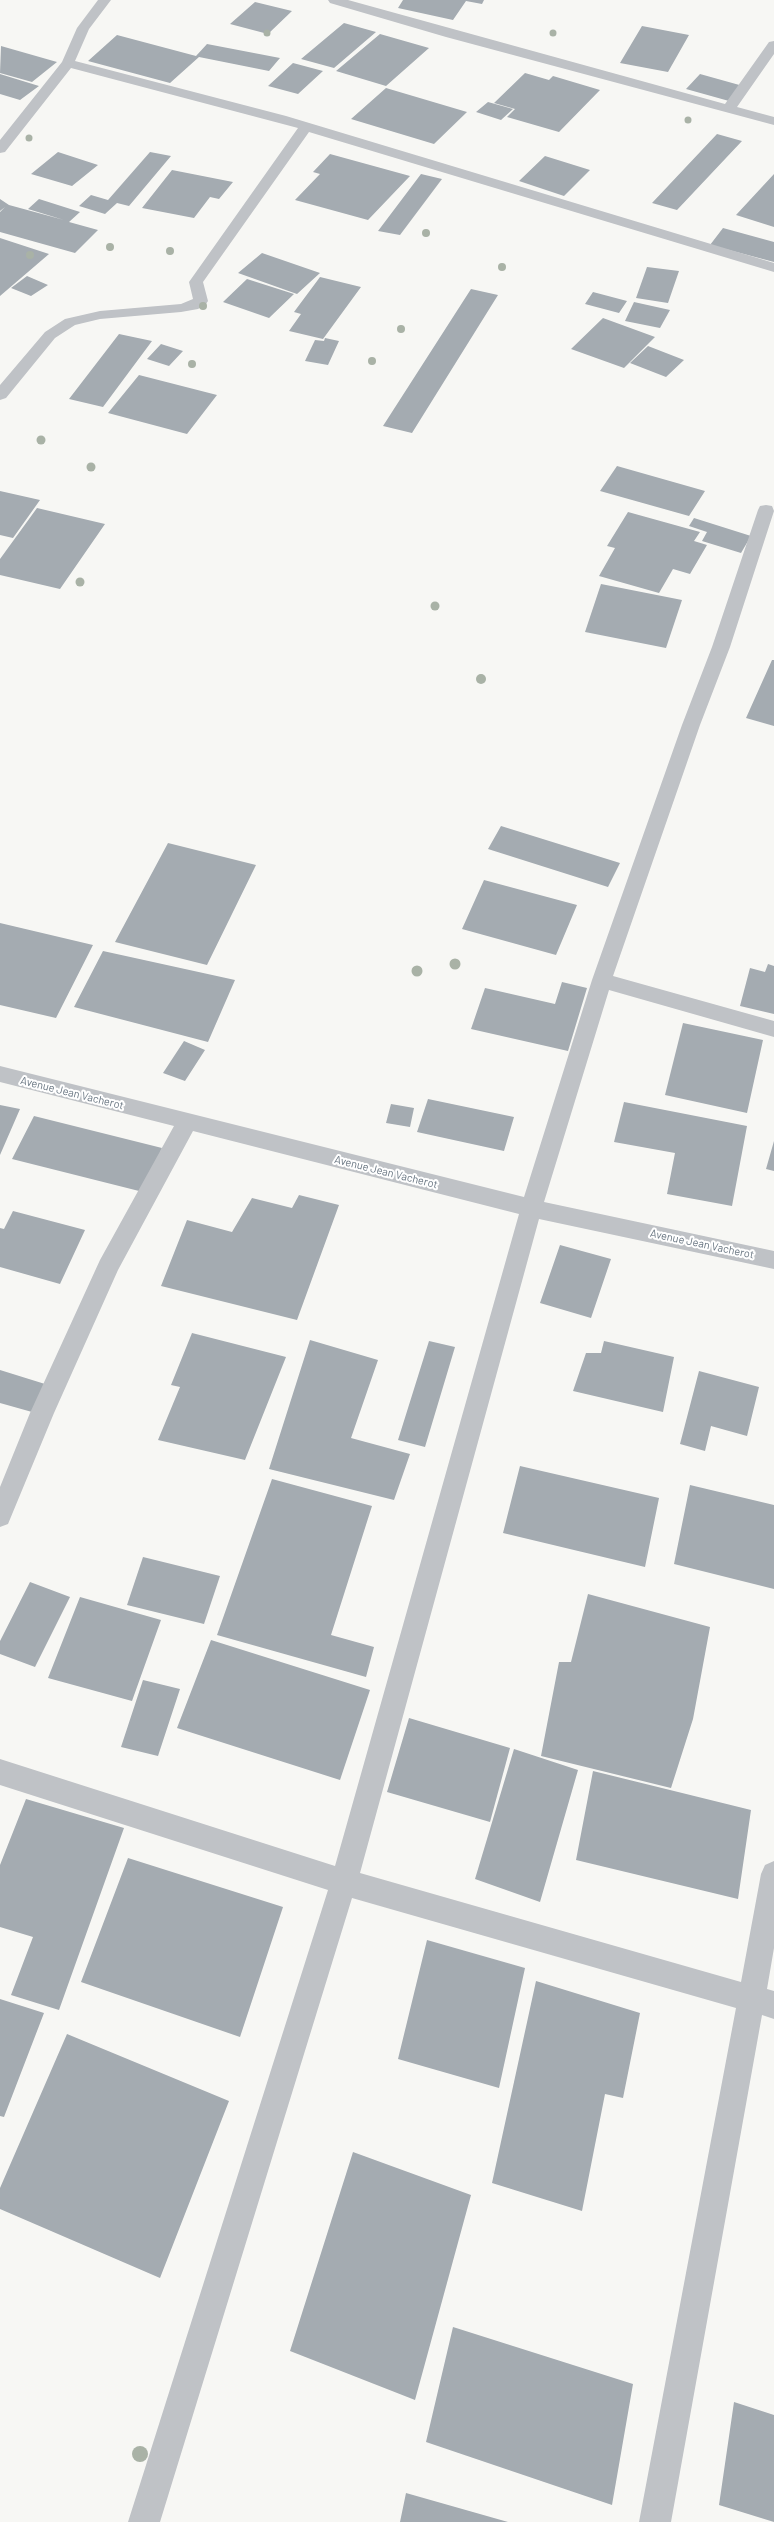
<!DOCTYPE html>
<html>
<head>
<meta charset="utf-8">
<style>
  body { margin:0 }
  canvas { display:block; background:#f7f7f4 }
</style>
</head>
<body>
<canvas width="774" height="2522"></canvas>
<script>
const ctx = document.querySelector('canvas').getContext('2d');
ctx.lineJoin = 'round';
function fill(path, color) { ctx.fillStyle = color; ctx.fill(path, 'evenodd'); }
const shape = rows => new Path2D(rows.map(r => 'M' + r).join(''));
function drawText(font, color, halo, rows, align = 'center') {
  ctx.font = font + ' Barlow,sans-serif'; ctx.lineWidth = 4; ctx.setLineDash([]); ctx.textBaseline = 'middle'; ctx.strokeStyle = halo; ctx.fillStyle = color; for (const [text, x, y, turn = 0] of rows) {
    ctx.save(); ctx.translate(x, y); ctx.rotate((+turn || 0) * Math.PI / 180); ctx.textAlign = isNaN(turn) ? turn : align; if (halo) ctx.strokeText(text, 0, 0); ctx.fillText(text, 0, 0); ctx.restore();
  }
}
fill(shape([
  [403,0,484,0,482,4,466,1,453,20,398,8],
  [255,2,292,11,268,34,230,24],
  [344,23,376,32,334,68,301,59],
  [642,26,689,35,668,72,620,63],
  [380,34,429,48,386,86,336,71],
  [117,35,196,56,207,44,280,58,269,71,199,57,170,83,88,61],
  [1,46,57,62,32,82,0,73],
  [293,63,323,71,298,94,268,86],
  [525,73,549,80,553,76,600,90,559,132,507,117,515,109,494,103],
  [0,74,39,86,20,100,0,94],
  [700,74,743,86,729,101,686,89],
  [386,88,467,112,434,144,351,119],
  [488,102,513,109,501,120,476,112],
  [717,134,742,141,677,210,652,203],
  [58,152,98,165,72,186,31,174],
  [150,152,171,156,129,206,117,203,105,214,79,206,91,195,108,200],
  [330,154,410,176,368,220,295,200,320,174,313,172],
  [545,156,590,170,564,196,519,181],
  [172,170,233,182,219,199,210,197,194,218,142,208],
  [421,174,442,179,400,235,378,231],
  [774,174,774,227,736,215],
  [0,199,9,205,64,220,28,209,39,199,80,212,69,222,98,230,75,253,0,232,0,212,5,207,0,211],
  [723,228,774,242,774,262,710,245],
  [0,238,49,254,0,296],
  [262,253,320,273,297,294,238,273],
  [647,267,679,271,668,303,636,298],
  [27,276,48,285,31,296,11,288],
  [320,277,361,287,323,339,289,331,301,314,294,312],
  [247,279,294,294,269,318,223,302],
  [471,289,498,295,412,433,383,426],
  [593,292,627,301,619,313,585,304],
  [634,302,670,310,660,328,625,321],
  [603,318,655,337,624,368,571,349],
  [119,334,152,341,103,407,69,399],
  [325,338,339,341,328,365,305,361,315,340,324,341],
  [161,344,183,351,169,366,147,359],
  [648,346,684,360,666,377,630,363],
  [139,375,217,395,187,434,108,413],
  [617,466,705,491,689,516,600,491],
  [0,491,40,500,13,538,0,535],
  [37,508,105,524,60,589,0,575,0,559],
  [628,512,700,532,694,541,707,545,690,574,673,569,659,593,599,576,615,548,607,546],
  [694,518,751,536,741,553,702,541,707,532,689,526],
  [601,584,682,600,666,648,585,632],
  [772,660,774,660,774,726,746,718],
  [501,826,620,863,608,887,488,849],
  [168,843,256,865,207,965,115,942],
  [484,880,577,905,556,955,462,929],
  [0,923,93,945,56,1018,0,1005],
  [103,951,235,980,208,1042,74,1007],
  [768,964,774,966,774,1014,740,1006,750,968,765,972],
  [562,982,587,988,568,1051,471,1029,485,988,555,1004],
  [683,1023,763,1040,747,1113,665,1095],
  [184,1041,205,1050,185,1081,163,1073],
  [428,1099,514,1117,504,1151,417,1132],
  [624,1102,747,1126,732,1206,667,1194,675,1153,614,1142],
  [391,1104,414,1108,410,1127,386,1123],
  [0,1105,20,1109,0,1155],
  [34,1116,162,1148,143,1192,12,1159],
  [774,1141,774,1171,766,1169],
  [299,1195,339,1205,297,1320,161,1286,187,1220,232,1232,252,1198,292,1208],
  [13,1211,85,1230,60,1284,0,1267,0,1228,4,1229],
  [560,1245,611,1259,591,1318,540,1303],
  [192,1333,286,1357,245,1460,158,1440,180,1387,171,1385],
  [310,1340,378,1360,351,1438,410,1454,394,1500,269,1469],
  [429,1341,455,1347,425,1447,398,1440],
  [604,1341,674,1357,663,1412,573,1391,586,1353,601,1353],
  [0,1370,45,1384,32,1412,0,1403],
  [699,1371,759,1387,747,1436,711,1426,705,1451,680,1444],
  [520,1466,659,1498,645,1567,503,1533],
  [272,1479,372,1506,331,1635,374,1647,366,1677,217,1635],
  [690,1485,774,1505,774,1589,674,1564],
  [143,1557,220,1576,204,1624,127,1605],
  [30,1582,70,1597,35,1667,0,1654,0,1641],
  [588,1594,710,1627,693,1719,671,1788,541,1756,559,1662,571,1662],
  [80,1597,161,1620,132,1701,48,1678],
  [211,1640,370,1690,340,1780,177,1728],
  [143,1680,180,1689,158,1756,121,1747],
  [409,1718,510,1748,490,1822,387,1792],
  [514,1749,578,1770,540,1902,475,1879],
  [593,1771,751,1810,738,1899,576,1860],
  [26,1799,124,1828,59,2010,11,1995,33,1937,0,1927,0,1865],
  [128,1858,283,1907,240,2037,81,1982],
  [427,1940,525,1968,499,2088,398,2059],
  [536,1981,640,2013,623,2098,605,2094,582,2211,492,2183],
  [0,1999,44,2013,4,2117,0,2116],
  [67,2034,229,2101,160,2278,0,2209,0,2188],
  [353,2152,471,2195,415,2400,290,2351],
  [453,2327,633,2384,612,2505,426,2442],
  [734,2402,774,2415,774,2522,719,2505],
  [406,2493,508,2522,400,2522]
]), '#a4abb1');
fill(shape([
  [98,0,111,0,89,29,75,61,286,116,774,263,774,272,309,132,203,282,208,301,206,304,198,309,181,312,100,319,75,325,55,338,6,398,0,400,0,385,45,332,65,319,100,311,181,304,193,299,189,282,298,128,71,68,5,152,0,153,0,140,62,62,77,28,98,0],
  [328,0,348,0,725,104,769,42,774,41,774,54,737,107,774,117,774,125,446,37,330,3,328,0],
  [766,505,772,506,774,511,730,647,700,725,613,976,774,1021,774,1037,609,990,544,1202,774,1251,774,1269,539,1219,360,1873,741,1982,761,1874,765,1865,774,1861,774,1948,767,1989,774,1991,774,2019,762,2015,671,2522,639,2522,736,2008,352,1898,160,2522,128,2522,328,1890,0,1785,0,1759,335,1866,519,1214,193,1131,118,1270,54,1413,8,1524,0,1527,0,1487,30,1413,100,1260,174,1126,0,1082,0,1066,524,1197,592,980,682,725,712,647,758,510,760,506,766,505]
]), '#bfc2c6');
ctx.fillStyle = '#a9b2a6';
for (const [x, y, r] of [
  [267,33,3.5],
  [553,33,3.5],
  [688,120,3.5],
  [29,138,3.5],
  [426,233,4],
  [110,247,4],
  [170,251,4],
  [30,255,4],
  [502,267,4],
  [203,306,4],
  [401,329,4],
  [372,361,4],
  [192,364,4],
  [41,440,4.5],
  [91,467,4.5],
  [80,582,4.5],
  [435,606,4.5],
  [481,679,5],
  [455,964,5.5],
  [417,971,5.5],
  [140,2454,8]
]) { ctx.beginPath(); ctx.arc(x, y, r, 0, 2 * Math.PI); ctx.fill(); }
drawText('11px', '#697682', '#fff', [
  ["Avenue Jean Vacherot",72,1093,14],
  ["Avenue Jean Vacherot",386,1172,14],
  ["Avenue Jean Vacherot",702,1244,12]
]);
</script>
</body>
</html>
